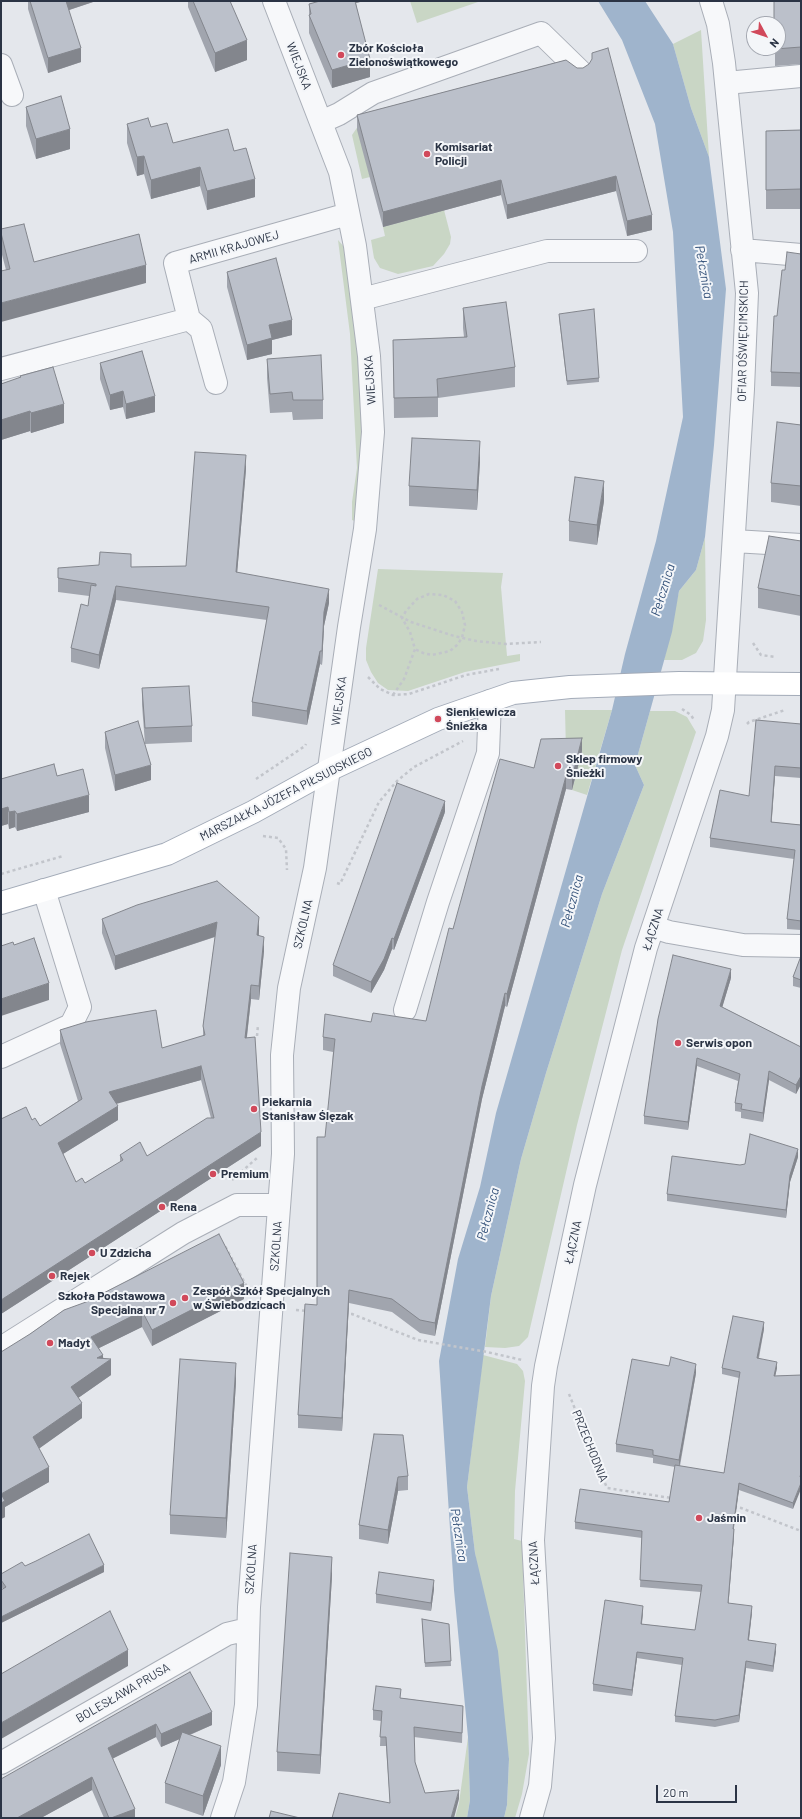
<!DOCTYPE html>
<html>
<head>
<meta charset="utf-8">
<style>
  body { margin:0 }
  #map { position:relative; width:802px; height:1819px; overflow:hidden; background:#e4e7ec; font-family:Barlow,sans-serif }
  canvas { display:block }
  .frame { position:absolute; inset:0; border:2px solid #2b3445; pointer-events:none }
  .north { position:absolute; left:746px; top:16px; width:40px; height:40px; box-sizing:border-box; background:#f4f6f9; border:1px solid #a4a8b1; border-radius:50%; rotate:130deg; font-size:11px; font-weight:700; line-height:16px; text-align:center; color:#2b3445 }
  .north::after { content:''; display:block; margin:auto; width:14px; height:18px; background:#d1495b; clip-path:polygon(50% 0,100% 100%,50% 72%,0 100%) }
  .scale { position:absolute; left:656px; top:1785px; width:81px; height:18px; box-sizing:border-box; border:2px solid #2b3445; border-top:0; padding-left:5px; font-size:12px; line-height:14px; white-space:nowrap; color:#2b3445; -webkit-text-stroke:3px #f4f6f9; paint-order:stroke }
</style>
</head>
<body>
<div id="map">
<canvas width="802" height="1819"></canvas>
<div class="frame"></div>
<div class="north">N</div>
<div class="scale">20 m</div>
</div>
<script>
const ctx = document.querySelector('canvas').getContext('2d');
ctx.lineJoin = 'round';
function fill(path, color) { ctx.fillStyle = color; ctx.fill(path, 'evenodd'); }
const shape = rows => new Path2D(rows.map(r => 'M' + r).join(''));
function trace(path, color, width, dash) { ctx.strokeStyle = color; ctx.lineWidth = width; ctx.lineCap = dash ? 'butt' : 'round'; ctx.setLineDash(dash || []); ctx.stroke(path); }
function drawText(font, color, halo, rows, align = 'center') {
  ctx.font = font + ' Barlow,sans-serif'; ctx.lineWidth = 4; ctx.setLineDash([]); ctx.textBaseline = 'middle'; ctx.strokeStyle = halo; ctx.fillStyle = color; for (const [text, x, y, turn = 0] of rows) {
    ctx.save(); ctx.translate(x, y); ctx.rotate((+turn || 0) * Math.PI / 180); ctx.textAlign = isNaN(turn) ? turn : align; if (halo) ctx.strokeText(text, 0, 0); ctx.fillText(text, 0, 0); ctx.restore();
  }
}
fill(shape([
  [410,1,477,1,478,2,417,23],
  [701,30,709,157,691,108,673,44],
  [363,119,358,130,370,177,362,179,352,135],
  [444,210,451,237,450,244,444,254,433,266,398,274,380,268,374,258,371,240,385,236,383,227],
  [338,240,345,248,362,373,364,434,357,522,352,520,352,502,357,468,350,334],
  [705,537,706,620,703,641,696,653,682,660,664,660,679,591,696,570],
  [378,569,503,573,501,587,507,656,520,654,520,661,465,672,408,691,388,690,378,683,371,672,366,660,366,648],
  [565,710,612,710,587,795,572,790,582,752,566,752],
  [650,711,675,711,687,717,696,732,622,950,577,1125,528,1337,519,1346,505,1348,485,1347,491,1296,521,1159,546,1073,602,894,644,785,635,765],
  [483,1355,517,1364,523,1371,525,1381,515,1491,514,1539,522,1541,529,1754,522,1794,515,1818,504,1818,507,1805,509,1759,475,1553,467,1487],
  [468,1737,470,1800,467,1818,455,1818,459,1803]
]), '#c9d6c5');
fill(shape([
  [598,1,645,1,673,44,691,108,709,157,726,289,714,445,705,537,696,570,679,591,672,632,635,765,644,785,602,894,546,1073,521,1159,491,1296,467,1487,475,1553,498,1651,509,1759,507,1805,504,1818,467,1818,470,1800,468,1737,454,1590,439,1361,458,1259,480,1187,496,1113,612,710,625,654,656,541,683,417,673,232,655,124,622,40]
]), '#9fb4cc');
const minor = shape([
  [1,65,12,95],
  [726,83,801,76],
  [321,122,339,114,373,93,541,33,580,71],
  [742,250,801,255],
  [362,299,547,251,636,251],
  [189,319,201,329,216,383],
  [1,369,189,319,175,263,348,214],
  [734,541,801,545],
  [653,927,669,932,743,945,801,946],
  [405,1010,438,902,488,753,490,701],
  [1,1057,71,1025,80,1007,44,890],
  [1,1348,183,1233,237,1205,279,1205],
  [1,1763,227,1634,248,1629],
  [222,1818,234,1782,246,1705,249,1607,283,1154,282,1055,289,988,315,868,349,627,365,529,373,432,369,356,355,246,340,172,274,1],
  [531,1818,540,1786,544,1738,533,1540,543,1386,546,1366,585,1185,646,948,717,736,723,710,743,389,747,293,724,63,718,24,711,1]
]);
const major = shape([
  [1,903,167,854,253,812,329,770,438,719,513,693,570,687,679,683,801,684]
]);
trace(minor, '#a9aeb7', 24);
trace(major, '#a3abb8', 24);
trace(shape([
  [379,605,411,622,454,636,476,641,506,644,541,642],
  [753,643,761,655,776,657],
  [368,677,380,689,393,695,409,694,466,675,499,669],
  [393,695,404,679,415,649,410,632,402,618,406,611,417,599,429,594,443,595,455,601,462,612,465,625,462,638,457,645,450,651,432,655,423,653,415,649],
  [682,709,691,715,694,720],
  [747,724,749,722,785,710],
  [256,779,305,746,306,744],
  [263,836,278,838,286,849,287,870],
  [1,874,63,856],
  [337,883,340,884,379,802,397,781,414,767,463,741],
  [257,1036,258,1025],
  [232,1180,257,1158],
  [221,1244,224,1244,247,1287],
  [296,1310,307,1311],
  [345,1314,352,1314,418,1340,487,1352,522,1360],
  [569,1394,607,1488,671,1498],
  [734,1507,741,1508,801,1531]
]), '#c2c5cb', 2.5, [3, 3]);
trace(minor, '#f7f8fa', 22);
trace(major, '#fff', 22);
fill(shape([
  [28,1,96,1,69,10,81,62,48,73,28,9],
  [188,1,230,1,247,60,215,72,188,7],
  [320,1,364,1,356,3,370,77,332,88,309,33,309,4],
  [801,1,801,64,775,66,775,48],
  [566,60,652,230,627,236,616,191,507,219,501,195,383,227,357,130,357,115],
  [26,107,70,149,36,159,26,126],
  [127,124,151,127,173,143,234,151,255,197,207,210,200,186,151,199,144,174,137,176,127,143],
  [801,130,801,209,766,209,766,131],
  [1,229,34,262,146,283,6,270,1,251],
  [801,254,801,387,771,386,771,372,777,316,785,270],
  [227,272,292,335,272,340,272,354,247,360,227,287],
  [463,308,515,367,515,387,438,398,438,417,394,418,393,340,464,337,463,328],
  [559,314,599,378,599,382,567,385,559,318],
  [267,359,323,400,323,419,293,420,292,412,270,413,267,378],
  [100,363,155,412,126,419,123,407,110,410,100,379],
  [20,376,64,423,31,433,30,431,1,440,1,384,20,378],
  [801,425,801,506,771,502,771,483],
  [480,461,477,510,409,506,409,486],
  [246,469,237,573,329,603,324,626,322,665,320,664,307,725,252,716,252,702,267,620,116,600,99,669,71,662,71,648,88,606,89,596,58,592,58,578,131,567,186,566],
  [604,501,597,545,569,541,569,521],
  [801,541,801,616,758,608,758,588],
  [142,688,192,726,192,742,145,744,142,705],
  [801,724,801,778,775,776,771,822,801,825,801,930,787,929,787,919,794,859,710,847,710,838,749,796],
  [105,732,151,780,115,791,105,748],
  [582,751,572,790,566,789,507,1007,505,1006,482,1099,435,1336,420,1333,392,1312,349,1303,342,1431,298,1428,298,1415,317,1305,333,1052,323,1050,323,1037,371,1022,426,1021,453,929,534,768],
  [57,776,89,812,17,831,15,827,9,829,8,824,1,826,1,779],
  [445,812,394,950,392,949,384,970,371,993,333,976,333,965],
  [102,919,259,931,259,936,264,951,259,1000,251,999,247,1037,261,1146,1,1314,32,1120,40,1126,78,1101,60,1044,60,1030,162,1048,203,1036,203,1026,215,937,115,970,102,933],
  [201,1080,211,1118,147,1156,120,1155,120,1162,103,1172,85,1183,76,1182,63,1154,118,1120,116,1103],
  [801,956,801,988,793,986,793,977],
  [731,978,722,1007,801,1047,801,1084,796,1094,769,1080,763,1122,741,1118,741,1112,735,1111,735,1103,738,1081,697,1066,688,1130,644,1124,644,1116],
  [798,1157,790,1182,786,1218,667,1201,667,1194,740,1165],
  [244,1299,152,1346,142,1327,99,1348,111,1375,78,1398,82,1418,39,1448,49,1482,5,1507,5,1517,1,1519,30,1334,64,1310],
  [764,1329,759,1358,777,1368,775,1376,801,1375,793,1509,739,1490,733,1529,734,1536,728,1603,752,1612,749,1640,776,1651,773,1672,746,1668,739,1722,715,1727,675,1722,675,1716,682,1665,637,1658,632,1696,593,1691,593,1684,643,1612,642,1624,695,1630,701,1592,640,1587,642,1538,575,1529,575,1522,669,1502,675,1467,653,1463,653,1458,616,1452,616,1444,696,1373,680,1466,724,1473,739,1378,722,1374,722,1368],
  [236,1382,226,1538,170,1534,170,1515],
  [374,1434,408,1476,408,1490,398,1491,388,1544,359,1539,359,1525],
  [25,1566,104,1572,1,1623,1,1590,3,1589,1,1586,1,1574],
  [332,1576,320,1774,277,1771,277,1752],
  [434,1589,431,1611,376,1603,376,1594],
  [422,1619,449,1624,451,1666,425,1667],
  [190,1672,212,1725,190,1735,221,1765,203,1816,165,1803,165,1783,180,1739,161,1747,156,1737,113,1758,135,1818,104,1818,92,1790,41,1818,1,1818],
  [401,1698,463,1706,462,1743,414,1737,415,1762,425,1793,459,1799,390,1803,386,1746,380,1746,381,1721,373,1720,373,1710]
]), '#a1a5ae');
fill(shape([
  [66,1,96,1,66,11],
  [352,1,364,1,352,4],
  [247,40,247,60,215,72,215,53],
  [81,48,81,62,48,73,48,58],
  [370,59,370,77,332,88,332,70],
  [70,129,70,149,36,159,36,139],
  [144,156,144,174,137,176,137,157],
  [200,167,200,186,151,199,151,180],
  [616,176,616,191,507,219,507,205],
  [255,179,255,197,207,210,207,191],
  [501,180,501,195,383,227,383,212],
  [652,215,652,230,627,236,627,221],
  [146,265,146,283,1,322,1,303],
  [292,320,292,335,272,340,272,354,247,360,247,345,269,325],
  [123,391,123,407,110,410,110,395],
  [155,396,155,412,126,419,126,404],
  [64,404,64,423,31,433,31,413],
  [30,411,30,431,1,440,1,420],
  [480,441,480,461,477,510,477,490],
  [246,455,246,469,236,586,236,572],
  [604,481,604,501,597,545,597,525],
  [116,586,116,600,99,669,99,655],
  [329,589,329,603,324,626,322,665,322,651,324,612],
  [320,651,320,664,307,725,307,711],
  [582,738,582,751,572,790,572,778],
  [151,765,151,780,115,791,115,775],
  [775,766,775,776,771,831,771,822],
  [566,776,566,789,507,1007,507,994],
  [89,795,89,812,17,831,17,814],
  [445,801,445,812,394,950,394,939],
  [8,807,8,824,1,826,1,809],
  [15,811,15,827,9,829,9,812],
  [259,917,259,931,257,949,257,935],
  [217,922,217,936,115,970,115,956],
  [264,937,264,951,259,1000,259,986],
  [392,938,392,949,384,970,371,993,371,982],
  [731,969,731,978,720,1015,720,1006],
  [49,983,49,1000,1,1016,1,999],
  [251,985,251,999,245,1052,245,1038],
  [505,993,505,1006,482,1099,435,1336,435,1323,482,1086],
  [697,1058,697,1066,688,1130,688,1122],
  [201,1066,201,1080,109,1106,109,1092],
  [769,1071,769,1080,763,1122,763,1113],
  [801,1076,801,1084,796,1094,796,1085],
  [118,1106,118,1120,58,1157,58,1143],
  [261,1132,261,1146,1,1314,1,1300],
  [798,1149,798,1157,790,1182,786,1218,786,1210,790,1175],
  [244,1283,244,1299,152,1346,152,1330],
  [349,1290,349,1303,342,1431,342,1418],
  [142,1311,142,1327,91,1352,91,1337],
  [764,1322,764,1329,757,1364,757,1358],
  [103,1355,103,1364,111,1359,111,1375,71,1403,71,1387,97,1358],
  [777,1362,777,1368,774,1382,774,1376],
  [236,1363,236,1382,226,1538,226,1518],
  [696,1364,696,1373,679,1468,679,1460],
  [82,1403,82,1418,33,1453,33,1437],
  [49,1467,49,1482,5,1507,5,1517,1,1519,1,1494],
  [398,1477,398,1491,388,1544,388,1530],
  [739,1483,739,1490,733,1535,733,1529],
  [801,1483,801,1489,793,1509,793,1503],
  [734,1529,734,1536,728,1610,728,1603],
  [332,1557,332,1576,320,1774,320,1755],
  [104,1565,104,1572,1,1623,1,1617],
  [434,1580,434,1589,431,1611,431,1603],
  [643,1606,643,1612,641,1630,641,1624],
  [752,1606,752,1612,748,1647,748,1640],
  [776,1644,776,1651,773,1672,773,1666],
  [128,1650,128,1666,1,1739,1,1723],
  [637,1652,637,1658,632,1696,632,1690],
  [746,1661,746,1668,739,1722,739,1715],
  [212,1712,212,1725,161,1747,161,1734],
  [156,1724,156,1737,108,1761,108,1748],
  [221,1746,221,1765,203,1816,203,1796],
  [92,1777,92,1790,41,1818,17,1818],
  [459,1790,459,1799,454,1818,451,1818],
  [135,1809,135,1818,111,1818]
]), '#83868d');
const building = shape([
  [30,1,66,1,81,48,48,58,30,1],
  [193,1,230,1,247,40,215,53,193,1],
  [320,1,355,1,370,59,332,70,309,15,311,14,309,4,320,1],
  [774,1,801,1,801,47,775,49,775,48,778,48,778,24,774,24,774,1],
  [608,48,652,215,627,221,616,176,507,205,501,180,383,212,357,115,566,60,577,68,583,68,589,64,592,59,592,53,608,48],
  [61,96,70,129,36,139,26,107,61,96],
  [148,118,151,127,167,123,173,143,228,129,234,151,246,148,255,179,207,191,200,167,151,180,144,156,137,157,127,124,148,118],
  [801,130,801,189,766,190,766,131,801,130],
  [24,224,34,262,139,234,146,265,1,303,1,271,10,269,1,233,1,229,24,224],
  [787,252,801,254,801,373,771,372,774,316,777,316,782,270,785,270,787,252],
  [276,258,292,320,269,325,272,338,247,345,227,272,276,258],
  [506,302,515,367,437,379,438,397,394,398,393,340,467,337,463,308,506,302],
  [594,309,599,378,567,381,559,314,594,309],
  [142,351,155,396,126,404,123,391,110,395,100,363,142,351],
  [321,355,323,400,293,400,292,392,270,394,267,359,321,355],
  [53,367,64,404,31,413,30,411,1,420,1,384,21,377,20,376,53,367],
  [777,422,801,425,801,486,771,483,777,422],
  [412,438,480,441,477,490,409,486,412,438],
  [195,452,246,455,236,572,329,589,324,612,322,651,320,651,307,711,252,702,269,607,116,586,99,655,71,648,81,604,88,606,91,585,96,586,96,584,58,578,58,568,99,565,100,552,131,554,131,567,186,566,195,452],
  [575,477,604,481,597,525,569,521,575,477],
  [769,536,801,541,801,596,758,588,769,536],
  [189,686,192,726,145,728,142,688,189,686],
  [756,720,801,724,801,768,775,766,771,822,801,825,801,921,787,919,795,850,710,838,720,790,749,796,756,720],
  [138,721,151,765,115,775,105,732,138,721],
  [582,738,572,778,566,776,507,994,505,993,482,1086,435,1323,420,1320,392,1299,349,1290,342,1418,298,1415,305,1304,317,1305,317,1137,325,1137,335,1039,323,1037,325,1014,371,1022,373,1013,426,1021,449,928,453,929,500,759,534,768,541,739,582,738],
  [54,764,57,776,83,769,89,795,17,814,15,811,9,812,8,807,1,809,1,779,54,764],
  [397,783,445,801,394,939,392,938,384,959,371,982,333,965,397,783],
  [217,881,259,917,257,935,264,937,259,986,251,985,245,1038,255,1037,261,1132,1,1300,1,1119,26,1107,32,1120,35,1118,40,1126,82,1099,60,1030,86,1022,156,1010,162,1048,205,1035,203,1026,217,922,115,956,102,919,137,905,217,881],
  [201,1066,214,1118,207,1118,147,1156,140,1142,120,1155,123,1160,103,1172,85,1183,82,1178,76,1182,58,1143,118,1106,109,1092,201,1066],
  [34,938,49,983,1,999,1,946,13,942,14,945,34,938],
  [673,955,731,969,720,1006,801,1047,801,1076,796,1085,769,1071,763,1113,741,1109,742,1104,735,1103,740,1074,697,1058,688,1122,644,1116,658,1019,673,955],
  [801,956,801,980,793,977,801,956],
  [750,1134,798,1149,790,1175,786,1210,667,1194,672,1156,740,1165,745,1164,750,1134],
  [219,1234,244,1283,152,1330,142,1311,91,1337,103,1355,97,1358,111,1359,71,1387,82,1403,33,1437,49,1467,1,1494,5,1501,1,1503,1,1352,30,1334,64,1310,86,1302,219,1234],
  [733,1316,764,1322,757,1358,777,1362,774,1376,801,1375,801,1473,800,1477,801,1477,801,1483,793,1503,739,1483,733,1529,734,1529,728,1603,752,1606,748,1640,776,1644,773,1666,746,1661,739,1715,715,1720,675,1716,683,1658,637,1652,632,1690,593,1684,605,1600,643,1606,641,1624,695,1630,702,1585,640,1580,642,1531,575,1522,580,1489,669,1502,675,1465,724,1473,740,1372,722,1368,733,1316],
  [671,1357,696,1364,679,1460,653,1455,653,1450,616,1444,632,1359,669,1366,671,1357],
  [180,1359,236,1363,226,1518,170,1515,180,1359],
  [374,1434,403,1435,408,1476,398,1477,388,1530,359,1525,374,1434],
  [89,1534,104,1565,1,1617,1,1590,6,1587,1,1580,1,1574,22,1562,25,1566,36,1561,89,1534],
  [290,1553,332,1557,320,1755,277,1752,290,1553],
  [379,1572,434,1580,431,1603,376,1594,379,1572],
  [110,1611,128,1650,1,1723,1,1674,110,1611],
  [422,1619,449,1624,451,1661,425,1663,422,1619],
  [190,1672,212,1712,161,1734,156,1724,108,1748,135,1809,111,1818,109,1818,92,1777,17,1818,1,1818,1,1779,190,1672],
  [376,1686,401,1689,400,1698,463,1706,462,1733,414,1727,415,1762,425,1793,459,1790,451,1818,332,1818,339,1793,390,1803,386,1737,380,1737,382,1711,373,1710,376,1686],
  [182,1732,221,1746,203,1796,165,1783,182,1732],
  [271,1811,300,1818,269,1818,271,1811]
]);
fill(building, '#bbc0ca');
trace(building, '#83868d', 1);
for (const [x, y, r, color] of [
  [341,55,4,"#d1495b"],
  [427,154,4,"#d1495b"],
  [438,719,4,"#d1495b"],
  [558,766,4,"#d1495b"],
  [678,1043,4,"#d1495b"],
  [254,1109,4,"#d1495b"],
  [213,1174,4,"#d1495b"],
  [162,1207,4,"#d1495b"],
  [92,1253,4,"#d1495b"],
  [52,1276,4,"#d1495b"],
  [185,1298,4,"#d1495b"],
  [173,1303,4,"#d1495b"],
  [50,1343,4,"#d1495b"],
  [699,1518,4,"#d1495b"]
]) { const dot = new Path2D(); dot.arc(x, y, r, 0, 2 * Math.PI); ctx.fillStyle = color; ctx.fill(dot); trace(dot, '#f4f6f9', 1.5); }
drawText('bold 12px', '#2b3445', '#f4f6f9', [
  ["Zbór Kościoła",349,48],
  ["Zielonoświątkowego",349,62],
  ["Komisariat",435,147],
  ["Policji",435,161],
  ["Sienkiewicza",446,712],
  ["Śnieżka",446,726],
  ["Sklep firmowy",566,759],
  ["Śnieżki",566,773],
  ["Serwis opon",686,1043],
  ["Piekarnia",262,1102],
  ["Stanisław Ślęzak",262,1116],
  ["Premium",221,1174],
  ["Rena",170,1207],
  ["U Zdzicha",100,1253],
  ["Rejek",60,1276],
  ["Zespół Szkół Specjalnych",193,1291],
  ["w Świebodzicach",193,1305],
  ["Szkoła Podstawowa",165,1296,"right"],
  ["Specjalna nr 7",165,1310,"right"],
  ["Madyt",58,1343],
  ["Jaśmin",707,1518]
], 'left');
drawText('12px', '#2b3445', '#f4f6f9', [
  ["WIEJSKA",299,66,69],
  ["ARMII KRAJOWEJ",234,247,-16],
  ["OFIAR OŚWIĘCIMSKICH",743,341,-89],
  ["WIEJSKA",370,380,-94],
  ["WIEJSKA",339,701,-82],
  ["MARSZAŁKA JÓZEFA PIŁSUDSKIEGO",286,794,-27],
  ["SZKOLNA",303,924,-77],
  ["ŁĄCZNA",653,929,-72],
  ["ŁĄCZNA",573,1242,-78],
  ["SZKOLNA",276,1246,-86],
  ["PRZECHODNIA",590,1446,68],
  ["ŁĄCZNA",534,1563,-93],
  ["SZKOLNA",251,1569,-86],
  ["BOLESŁAWA PRUSA",123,1693,-30]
]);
drawText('italic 13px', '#34527a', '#f4f6f9', [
  ["Pełcznica",704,272,80],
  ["Pełcznica",663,590,-73],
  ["Pełcznica",572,901,-75],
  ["Pełcznica",488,1214,-75],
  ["Pełcznica",459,1535,81]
]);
</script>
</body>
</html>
